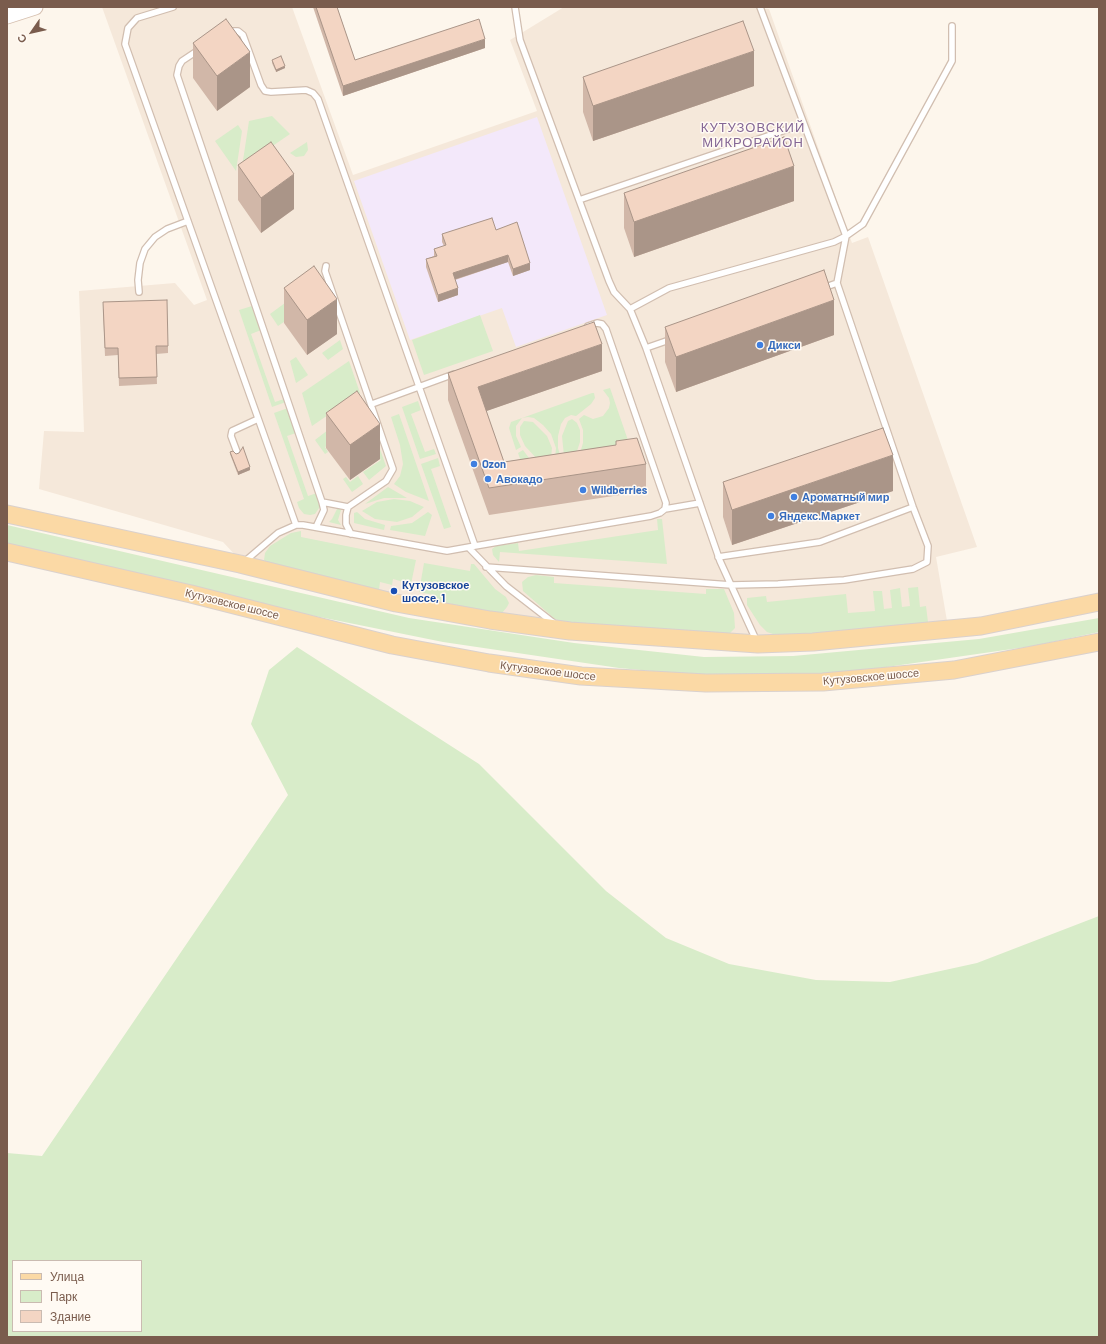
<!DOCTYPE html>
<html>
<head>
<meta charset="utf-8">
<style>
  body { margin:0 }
  #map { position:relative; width:1106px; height:1344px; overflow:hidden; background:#fdf6ec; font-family:Barlow,sans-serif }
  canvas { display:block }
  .frame { position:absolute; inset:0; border:8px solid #7a5c4d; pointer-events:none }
  .legend { position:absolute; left:12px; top:1260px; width:130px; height:72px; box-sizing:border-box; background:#fffaf3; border:1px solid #cabbb1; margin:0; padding:5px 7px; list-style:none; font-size:12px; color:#7a5c4d }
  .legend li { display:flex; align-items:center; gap:8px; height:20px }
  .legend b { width:20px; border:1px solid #cabbb1 }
  .north { position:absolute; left:12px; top:12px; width:40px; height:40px; -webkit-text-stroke:3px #fffaf3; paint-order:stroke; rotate:236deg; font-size:11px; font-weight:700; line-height:16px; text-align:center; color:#7a5c4d }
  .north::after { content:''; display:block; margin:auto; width:14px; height:18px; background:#7a5c4d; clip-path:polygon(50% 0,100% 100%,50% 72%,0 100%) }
</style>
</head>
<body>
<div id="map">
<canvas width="1106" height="1344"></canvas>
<div class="frame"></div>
<ul class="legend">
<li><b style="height:5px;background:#fbd9a5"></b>Улица</li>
<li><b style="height:11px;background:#d8ecc9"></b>Парк</li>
<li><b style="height:11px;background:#f3d5c3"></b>Здание</li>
</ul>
<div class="north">С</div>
</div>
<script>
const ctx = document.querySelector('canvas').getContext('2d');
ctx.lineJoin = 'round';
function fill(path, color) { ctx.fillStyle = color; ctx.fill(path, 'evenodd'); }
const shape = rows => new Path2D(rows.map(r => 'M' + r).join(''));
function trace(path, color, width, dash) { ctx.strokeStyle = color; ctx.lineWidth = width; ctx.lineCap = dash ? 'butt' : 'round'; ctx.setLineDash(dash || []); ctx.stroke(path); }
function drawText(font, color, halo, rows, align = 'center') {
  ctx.font = font + ' Barlow,sans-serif'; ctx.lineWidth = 3; ctx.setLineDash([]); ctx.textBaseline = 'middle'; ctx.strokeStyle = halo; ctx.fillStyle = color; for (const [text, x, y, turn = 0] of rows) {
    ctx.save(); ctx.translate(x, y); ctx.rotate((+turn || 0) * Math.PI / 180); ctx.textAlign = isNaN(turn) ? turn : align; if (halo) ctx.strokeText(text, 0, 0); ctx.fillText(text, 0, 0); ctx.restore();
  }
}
fill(shape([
  [102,7,292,7,353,175,537,111,510,40,564,7,752,7,769,9,852,243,868,237,977,547,936,557,947,621,870,633,758,637,609,630,444,606,238,558,223,542,39,489,44,431,84,432,79,291,175,283,194,305,207,300]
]), '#f5e8da');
fill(shape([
  [537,117,607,315,516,347,502,308,410,340,354,181]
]), '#f3e8fa');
fill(shape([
  [272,116,290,134,242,167,249,121],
  [238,125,242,131,236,171,215,141],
  [307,142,308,150,304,156,296,157,290,153],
  [285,303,294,315,278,326,270,314],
  [252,306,261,330,251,334,275,402,284,399,286,402,272,407,239,310],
  [480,315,493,351,424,375,412,340],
  [340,340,343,349,328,360,322,353],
  [296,357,308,375,296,383,290,361],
  [349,361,360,393,312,426,302,393],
  [610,388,631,449,580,453,583,443,583,430,579,419,584,415,593,419,603,416,609,408,610,403,609,398,603,390],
  [592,393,594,393,595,398,591,404,576,416,571,415,565,418,561,424,558,436,558,448,561,458,555,459,556,448,551,434,543,425,534,418,528,417,522,418,516,426,516,436,521,447,516,450,509,428,511,422,522,418],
  [418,401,421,410,411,414,425,452,434,449,436,454,420,459,402,407],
  [288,408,296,433,287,436,308,496,317,493,321,505,315,514,310,515,304,514,299,508,297,502,304,499,274,413],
  [399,414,429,501,406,492,394,484,400,476,403,464,400,445,391,417],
  [572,419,577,423,580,430,580,442,577,451,564,456,562,436,568,421],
  [524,421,533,422,547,436,552,448,551,458,538,460,525,446,520,435,520,427],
  [328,430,335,440,325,447,328,452,325,454,315,440],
  [376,438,386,466,369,480,363,472,381,460,370,443],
  [523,450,529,458,536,463,523,467,518,453],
  [438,458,440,466,431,469,451,527,444,529,421,464],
  [358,476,363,484,352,492,343,479,346,477,350,482],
  [388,487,407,498,384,498,365,504],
  [394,499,410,501,424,507,412,517,397,522,375,519,362,511,377,502],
  [338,507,341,510,338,520,341,525,329,522,332,519],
  [357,512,365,519,385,525,384,530,354,523,354,513],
  [428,512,432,515,425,536,390,530,391,526,412,523],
  [657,519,662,519,667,564,500,552,499,562,493,555,492,549,496,546,518,543,519,551,658,530],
  [7,525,409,618,574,643,704,657,793,656,979,639,1099,618,1099,632,1033,646,845,673,729,678,619,668,443,642,295,612,7,544],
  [301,531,301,537,416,560,411,584,393,579,392,585,380,582,379,590,268,564,264,560,265,553,270,546,291,533],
  [424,563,470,571,471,564,474,564,495,589,506,597,509,603,507,607,501,614,433,600,434,595,419,592],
  [536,575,554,577,554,583,706,594,706,589,724,589,734,613,735,628,728,635,568,625,555,619,523,591,522,582,528,577],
  [918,587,920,607,926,606,928,622,875,630,776,635,767,632,760,625,747,605,747,598,766,596,767,602,846,594,848,613,875,611,873,591,882,591,884,609,892,608,890,590,900,588,902,607,910,606,908,588],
  [297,647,479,764,606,891,666,938,729,964,816,980,890,982,977,963,1099,916,1099,1337,7,1337,7,1153,42,1156,288,795,251,724,269,670],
  [13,1261,141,1261,141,1331,13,1331]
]), '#d8ecc9');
const service = shape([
  [173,7,137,18,128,28,125,44,296,525],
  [515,7,520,40,609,281,614,292,630,309],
  [228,31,238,31,243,35,261,85,265,91,271,92,306,90,313,93,318,99,475,546,447,551,303,525,296,525,278,533,244,562],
  [200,49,182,61,179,66,177,75,322,502,348,507,386,481,393,469,325,271,326,266],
  [579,200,803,124],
  [823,288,837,283],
  [139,292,138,280,140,263,145,249,155,237,167,229,188,221],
  [646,348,672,339],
  [372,404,454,374],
  [237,452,231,436,232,431,258,419],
  [348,507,346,515,346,524,351,534],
  [665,509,700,503],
  [316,527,324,510,322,502],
  [475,546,651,516,660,513,665,509,666,503,606,329,602,324,597,323,588,326],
  [469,548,506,586,555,624],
  [718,557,820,542,913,507],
  [486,567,731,585,778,584,844,580,913,569,927,562,928,546,913,507,837,283,846,236,863,224,952,61,952,26],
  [757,642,720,561,646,348,630,309,669,288,834,242,846,236,760,7]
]);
const secondary = shape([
  [7,16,35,7]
]);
const primary = shape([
  [7,514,240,564,396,603,490,620,570,631,758,644,813,642,981,626,1099,602],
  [7,552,191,594,392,645,489,663,581,676,706,683,823,682,954,670,1099,642]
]);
trace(service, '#d1beb0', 8);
trace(secondary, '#d6c0b0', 17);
trace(primary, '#dad1cd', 19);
trace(service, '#fff', 5.5);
trace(secondary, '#fff', 15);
trace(primary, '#fbd9a5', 17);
fill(shape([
  [313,7,337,7,355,60,485,48,343,96],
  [193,43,250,87,217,111,193,78],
  [272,60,285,68,276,72,272,63],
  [583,77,754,86,593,141,583,112],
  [238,165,294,209,261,233,238,200],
  [624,193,794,201,634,257,624,228],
  [496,230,530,270,513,276,508,262,455,280,458,295,438,302,426,267,426,259,434,256,434,249,444,246,442,242,442,234],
  [284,288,337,334,307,355,284,323],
  [103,309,168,346,168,353,156,354,157,384,119,386,118,355,105,356],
  [665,327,834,335,676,392,665,362],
  [602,371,486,411,504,462,616,445,616,441,646,464,646,491,489,515,448,400,448,373],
  [326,413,380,459,350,480,326,448],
  [230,452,250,470,238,475,230,454],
  [723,482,893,491,732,545,723,517]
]), '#d1b7a8');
fill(shape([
  [485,39,485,48,343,96,343,86],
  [754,51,754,86,593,141,593,106],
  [250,52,250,87,217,111,217,76],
  [285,66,285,68,276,72,276,70],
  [794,166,794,201,634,257,634,222],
  [294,174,294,209,261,233,261,198],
  [508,255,508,262,453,280,453,273],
  [530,263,530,270,513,276,513,269],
  [458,288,458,295,438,302,438,295],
  [337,299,337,334,307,355,307,320],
  [834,300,834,335,676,392,676,357],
  [602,344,602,371,478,414,478,387],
  [380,424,380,459,350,480,350,445],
  [893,455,893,491,732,545,732,510],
  [250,467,250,470,238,475,238,472]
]), '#aa9588');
const building = shape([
  [316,7,337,7,355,60,479,19,485,39,343,86,316,7],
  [226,19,250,52,217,76,193,43,226,19],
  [743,21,754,51,593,106,583,77,743,21],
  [281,56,285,66,276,70,272,60,281,56],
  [784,137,794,166,634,222,624,193,784,137],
  [271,142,294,174,261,198,238,165,271,142],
  [492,218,496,230,517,222,530,263,513,269,508,255,453,273,458,288,438,295,426,259,437,256,434,249,446,245,442,234,492,218],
  [314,266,337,299,307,320,284,288,314,266],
  [824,270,834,300,676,357,665,327,824,270],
  [167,300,168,346,156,346,157,377,119,378,118,348,105,348,103,302,167,300],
  [594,322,602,344,478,387,504,462,616,445,616,441,637,438,646,464,489,488,448,373,594,322],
  [357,391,380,424,350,445,326,413,357,391],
  [883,428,893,455,732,510,723,482,883,428],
  [243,447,250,467,238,472,230,452,233,451,236,454,239,453,243,447]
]);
fill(building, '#f3d5c3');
trace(building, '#aa9588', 1);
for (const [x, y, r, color] of [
  [760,345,4,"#3f7fe0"],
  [474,464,4,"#3f7fe0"],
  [488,479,4,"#3f7fe0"],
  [583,490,4,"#3f7fe0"],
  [794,497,4,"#3f7fe0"],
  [771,516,4,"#3f7fe0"],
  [394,591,4,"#1a4fb4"]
]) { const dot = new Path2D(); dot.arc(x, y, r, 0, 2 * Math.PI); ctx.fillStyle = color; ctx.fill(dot); trace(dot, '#fffaf3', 1.5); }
drawText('bold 11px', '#366cbe', '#fffaf3', [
  ["Дикси",768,345],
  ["Ozon",482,464],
  ["Авокадо",496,479],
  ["Wildberries",591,490],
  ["Ароматный мир",802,497],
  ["Яндекс.Маркет",779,516]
], 'left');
drawText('bold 11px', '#164399', '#fffaf3', [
  ["Кутузовское",402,585],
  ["шоссе, 1",402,598]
], 'left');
drawText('11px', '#7a5c4d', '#fffaf3', [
  ["Кутузовское шоссе",232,604,14],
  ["Кутузовское шоссе",548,671,7],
  ["Кутузовское шоссе",871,677,-5]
]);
ctx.letterSpacing = '1px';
drawText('13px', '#846695', '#fffaf3', [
  ["КУТУЗОВСКИЙ",753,128],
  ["МИКРОРАЙОН",753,143]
]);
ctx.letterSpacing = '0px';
</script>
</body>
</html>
